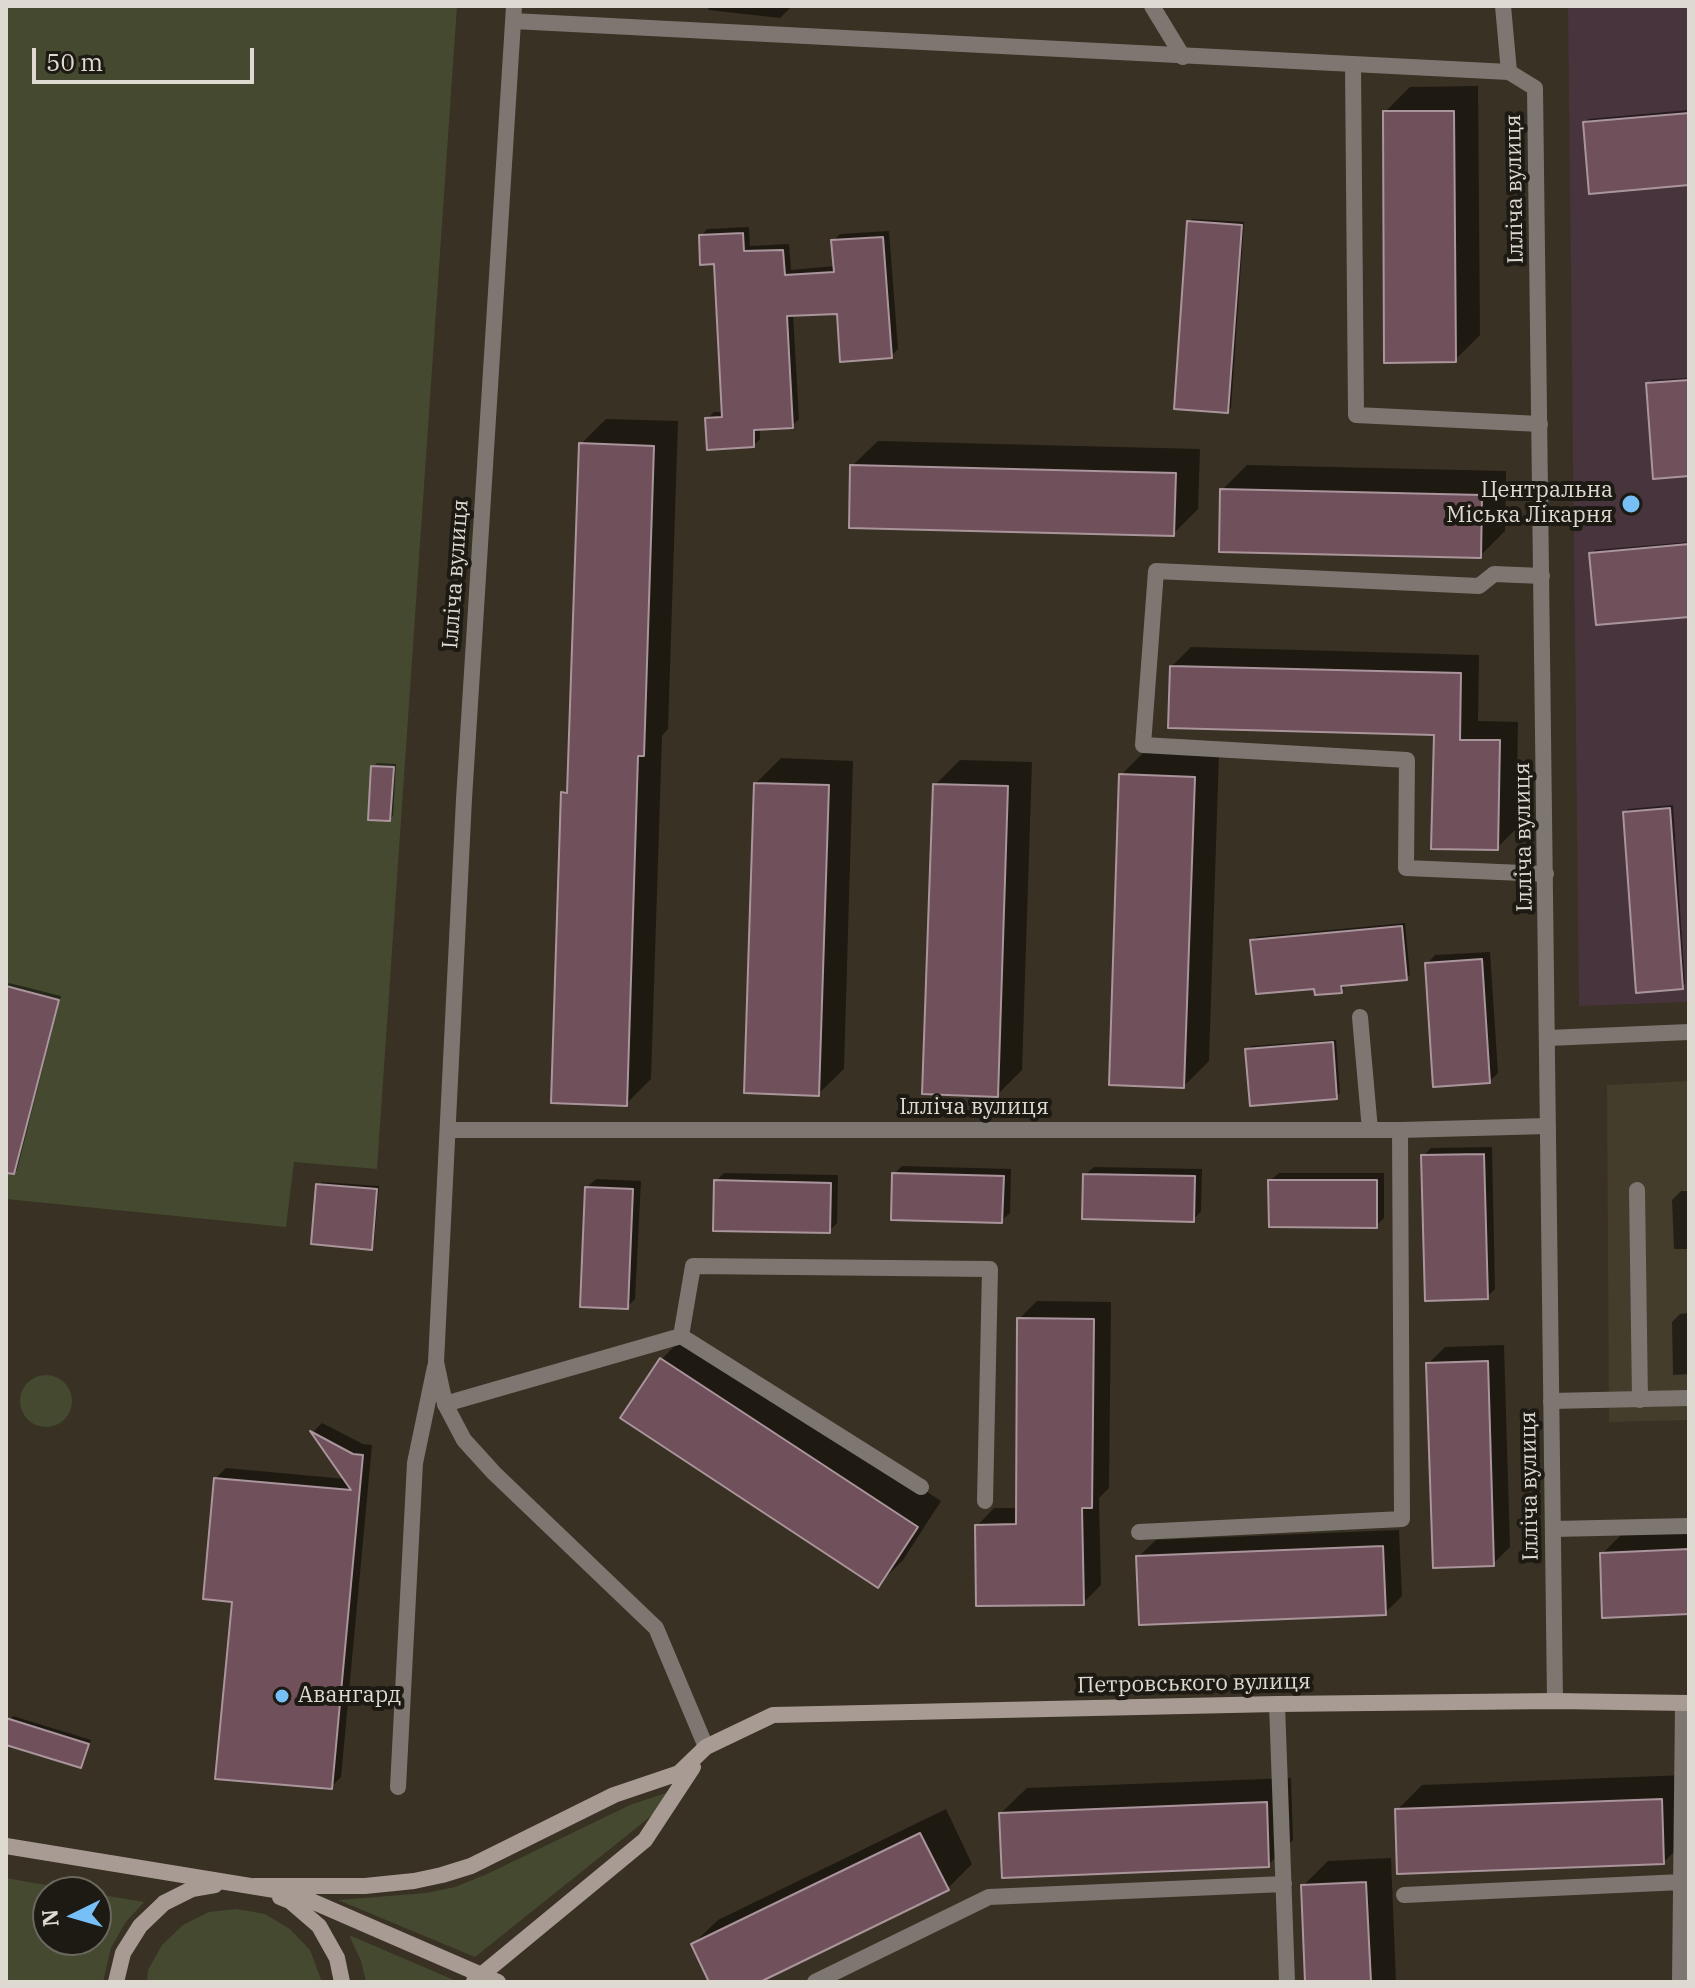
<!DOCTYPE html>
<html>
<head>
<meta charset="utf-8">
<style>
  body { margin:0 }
  #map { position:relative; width:1695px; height:1988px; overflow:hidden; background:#393123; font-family:"IBM Plex Serif",serif }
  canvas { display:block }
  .frame { position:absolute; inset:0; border:8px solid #dfdad1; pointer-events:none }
  .north { position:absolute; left:32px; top:1876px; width:80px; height:80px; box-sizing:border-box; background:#1d1a13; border:2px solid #6b675f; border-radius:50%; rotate:265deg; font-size:22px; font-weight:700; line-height:32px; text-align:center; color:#dfdad1 }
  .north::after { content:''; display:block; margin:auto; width:28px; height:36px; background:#76c0f7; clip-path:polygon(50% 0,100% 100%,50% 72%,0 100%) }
  .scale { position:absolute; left:32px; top:48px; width:222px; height:36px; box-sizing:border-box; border:4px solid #dfdad1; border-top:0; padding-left:10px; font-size:24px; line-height:28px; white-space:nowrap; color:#dfdad1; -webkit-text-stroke:6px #1d1a13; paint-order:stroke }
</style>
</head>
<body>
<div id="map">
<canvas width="1695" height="1988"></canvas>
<div class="frame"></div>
<div class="north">N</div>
<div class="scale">50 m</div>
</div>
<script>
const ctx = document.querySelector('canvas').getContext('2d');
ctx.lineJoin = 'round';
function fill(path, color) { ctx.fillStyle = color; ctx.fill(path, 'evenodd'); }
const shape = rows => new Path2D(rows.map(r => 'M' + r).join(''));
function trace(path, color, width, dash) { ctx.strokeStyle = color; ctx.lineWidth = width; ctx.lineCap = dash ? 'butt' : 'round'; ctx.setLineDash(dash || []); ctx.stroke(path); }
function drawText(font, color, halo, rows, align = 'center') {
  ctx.font = font + ' "IBM Plex Serif",serif'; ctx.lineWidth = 8; ctx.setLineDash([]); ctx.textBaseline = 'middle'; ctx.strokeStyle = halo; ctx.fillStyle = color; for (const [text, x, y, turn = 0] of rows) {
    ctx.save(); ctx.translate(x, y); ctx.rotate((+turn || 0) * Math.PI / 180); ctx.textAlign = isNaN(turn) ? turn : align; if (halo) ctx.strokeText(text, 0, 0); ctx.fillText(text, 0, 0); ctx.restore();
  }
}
fill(shape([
  [1689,1081,1689,1420,1609,1422,1607,1085]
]), '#443d2b');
fill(shape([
  [1568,6,1689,6,1689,1002,1579,1006]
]), '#47343c');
fill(shape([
  [6,6,457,6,377,1169,294,1162,286,1227,6,1199],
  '20 1401a26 26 0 1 1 52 0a26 26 0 1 1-52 0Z',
  [690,1785,475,1957,338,1900,426,1893,455,1887,487,1874,630,1805],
  [6,1878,86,1892,48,1892,48,1940,96,1940,96,1894,144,1902,125,1923,111,1948,103,1982,6,1982],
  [237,1909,265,1914,290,1929,310,1950,322,1982,147,1982,148,1970,162,1945,183,1925,209,1912],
  [349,1935,454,1980,452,1982,366,1982,361,1961]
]), '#444930');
fill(shape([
  [709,6,792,6,780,18,708,10],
  [1478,86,1480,335,1455,360,1385,112,1410,87],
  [1689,110,1689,183,1585,123,1588,119],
  [1192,219,1244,222,1231,408,1228,411,1189,222],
  [749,227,750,246,789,244,791,270,835,266,833,241,840,234,889,231,898,349,891,356,839,312,793,314,799,419,792,426,760,428,760,439,753,446,707,419,714,412,724,412,716,262,701,236,707,229],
  [1689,378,1689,474,1648,384,1652,380],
  [606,419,678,421,668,729,662,736,651,1079,626,1104,563,793,570,787,581,444],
  [878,441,1200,449,1198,509,1173,534,852,466],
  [1247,465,1506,471,1505,531,1480,556,1222,490],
  [1689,542,1689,615,1591,554,1595,550],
  [1191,647,1479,655,1478,721,1518,722,1516,829,1497,848,1436,733,1172,666],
  [1146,750,1219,753,1209,1061,1184,1086,1121,775],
  [781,758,853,761,844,1069,818,1094,756,783],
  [960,760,1032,762,1022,1070,997,1095,935,785],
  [377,763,396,764,393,816,389,819,373,767],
  [1673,805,1685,984,1682,987,1625,812,1628,809],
  [1405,923,1410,975,1406,978,1344,984,1345,987,1341,991,1316,986,1252,941,1256,937],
  [1490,952,1498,1073,1490,1081,1427,964,1435,955],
  [9,983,61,996,17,1170,14,1173,6,1171,6,987],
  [1336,1040,1340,1093,1336,1097,1247,1050,1251,1046],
  [1492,1147,1495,1289,1487,1297,1423,1156,1431,1148],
  [902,1166,1011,1169,1010,1213,1001,1221,894,1174],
  [1094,1167,1202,1169,1201,1211,1193,1220,1085,1175],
  [724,1173,838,1175,837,1223,829,1231,716,1181],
  [1279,1173,1384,1173,1384,1218,1376,1226,1270,1181],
  [596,1179,641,1181,635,1299,627,1307,587,1187],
  [322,1182,379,1186,374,1244,371,1248,318,1185],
  [1681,1191,1689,1191,1689,1249,1674,1249,1672,1200],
  [1037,1301,1111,1302,1109,1488,1099,1498,1101,1585,1083,1603,977,1526,994,1508,1018,1508,1019,1319],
  [1689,1313,1689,1374,1673,1375,1672,1322,1680,1314],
  [686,1334,941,1501,903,1560,878,1585,623,1417,662,1359],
  [1504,1345,1510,1547,1493,1564,1428,1364,1445,1347],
  [322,1423,363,1444,372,1445,341,1777,331,1787,234,1600,216,1478,226,1468,346,1479,313,1432],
  [1689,1526,1689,1612,1602,1554,1627,1529],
  [1399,1530,1402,1596,1385,1613,1138,1557,1156,1540],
  [13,1716,91,1740,84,1763,80,1766,6,1743,6,1732,10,1720],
  [1686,1775,1689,1837,1664,1862,1397,1810,1422,1785],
  [1291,1778,1293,1840,1268,1865,1001,1813,1027,1788],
  [946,1809,972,1864,947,1889,755,1982,711,1982,693,1944,718,1920],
  [1391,1858,1396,1982,1307,1982,1303,1886,1328,1861]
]), '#0007');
const building = shape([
  [1383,111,1454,111,1456,362,1384,363,1383,111],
  [1689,113,1689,185,1589,194,1583,122,1689,113],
  [1187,221,1242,225,1228,413,1174,409,1187,221],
  [743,233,744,251,783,250,785,275,834,272,831,240,883,237,892,358,840,362,837,314,787,316,793,428,754,430,754,447,707,450,705,418,722,417,714,264,700,265,699,235,743,233],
  [1689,380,1689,476,1653,479,1646,383,1689,380],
  [579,443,654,446,644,756,638,756,627,1106,551,1103,561,792,567,793,579,443],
  [850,465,1176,473,1174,536,849,528,850,465],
  [1220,489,1482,495,1481,558,1219,552,1220,489],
  [1689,544,1689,617,1596,625,1589,553,1689,544],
  [1170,666,1461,673,1460,740,1500,740,1498,850,1431,849,1434,735,1168,728,1170,666],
  [371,766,394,767,390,821,368,820,371,766],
  [1119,774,1195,777,1184,1088,1109,1085,1119,774],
  [754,783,829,785,819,1096,744,1093,754,783],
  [933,784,1008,786,998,1097,922,1094,933,784],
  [1670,808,1683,989,1636,993,1623,812,1670,808],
  [1402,926,1407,980,1341,986,1342,993,1315,995,1314,989,1256,994,1250,940,1402,926],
  [1482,959,1490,1083,1433,1087,1425,963,1482,959],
  [6,986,59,1000,14,1174,6,1173,6,986],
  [1333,1042,1337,1099,1250,1106,1245,1049,1333,1042],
  [1484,1154,1488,1299,1425,1301,1421,1155,1484,1154],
  [892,1173,1004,1176,1002,1223,891,1220,892,1173],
  [1083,1174,1195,1176,1194,1222,1082,1219,1083,1174],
  [714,1180,831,1183,830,1233,713,1231,714,1180],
  [1268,1180,1377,1180,1377,1228,1269,1227,1268,1180],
  [316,1184,377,1189,372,1250,311,1244,316,1184],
  [585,1187,633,1189,628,1309,580,1307,585,1187],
  [1017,1318,1094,1319,1092,1508,1082,1508,1084,1605,976,1606,975,1525,1016,1524,1017,1318],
  [660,1358,918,1527,878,1588,620,1418,660,1358],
  [1488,1361,1494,1566,1433,1568,1426,1363,1488,1361],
  [310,1431,353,1454,363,1455,332,1789,215,1779,232,1602,203,1599,214,1478,351,1490,310,1431],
  [1383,1546,1386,1615,1139,1625,1136,1556,1383,1546],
  [1689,1549,1689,1614,1602,1618,1600,1553,1689,1549],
  [6,1718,89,1744,81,1768,6,1745,6,1718],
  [1662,1799,1664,1864,1397,1874,1395,1809,1662,1799],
  [1267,1802,1269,1867,1002,1878,999,1813,1267,1802],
  [920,1833,949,1890,760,1982,709,1982,691,1944,920,1833],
  [1366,1882,1371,1982,1305,1982,1301,1885,1366,1882]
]);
fill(building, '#70505b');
trace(building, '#aa959c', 2);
trace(shape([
  [1152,6,1183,57],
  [1503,6,1509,72],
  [1353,66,1356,415,1540,424],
  [1542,576,1494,574,1479,586,1156,571,1143,745,1407,760,1406,868,1546,874],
  [1360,1017,1370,1130],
  [1637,1190,1640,1400],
  [681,1336,921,1487],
  [1551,1401,1689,1398],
  [445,1404,681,1336,693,1266,990,1269,985,1501],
  [1553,1529,1689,1526],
  [1139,1532,1402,1519,1400,1130],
  [1277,1704,1287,1982],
  [1404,1895,1682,1882],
  [815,1982,989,1897,1284,1884],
  [1680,1982,1683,1703]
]), '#7e7671', 16);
trace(shape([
  [514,6,464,799,436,1362,445,1404,464,1440,494,1473,656,1628,706,1747],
  [513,21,1509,72,1535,88,1555,1701],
  [1548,1038,1689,1032],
  [449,1130,1400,1130,1548,1126],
  [398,1787,415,1463,435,1367]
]), '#7e7671', 16);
trace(shape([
  [6,1846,293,1893,498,1982],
  [254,1886,365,1886,414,1881,442,1875,471,1866,614,1795,679,1773,706,1747,773,1715,1277,1704,1555,1701,1689,1703],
  [280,1897,290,1901,319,1926,337,1958,342,1982],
  [474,1981,645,1840,693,1767],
  [116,1982,123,1953,140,1926,164,1903,192,1889,215,1885]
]), '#a89b94', 16);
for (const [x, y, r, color] of [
  [1631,504,10,"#76c0f7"],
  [282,1696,8,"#76c0f7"]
]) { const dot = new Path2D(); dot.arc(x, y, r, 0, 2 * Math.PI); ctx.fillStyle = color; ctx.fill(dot); trace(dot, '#1d1a13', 3); }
drawText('22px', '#dfdad1', '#1d1a13', [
  ["Ілліча вулиця",1515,189,-91],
  ["Ілліча вулиця",456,574,-86],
  ["Ілліча вулиця",1524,837,-91],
  ["Ілліча вулиця",974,1108],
  ["Ілліча вулиця",1530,1486,-91],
  ["Петровського вулиця",1194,1684,-1]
]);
drawText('22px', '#dfdad1', '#1d1a13', [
  ["Центральна",1613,491],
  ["Міська Лікарня",1613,516],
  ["Авангард",298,1696,"left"]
], 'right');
</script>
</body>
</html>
